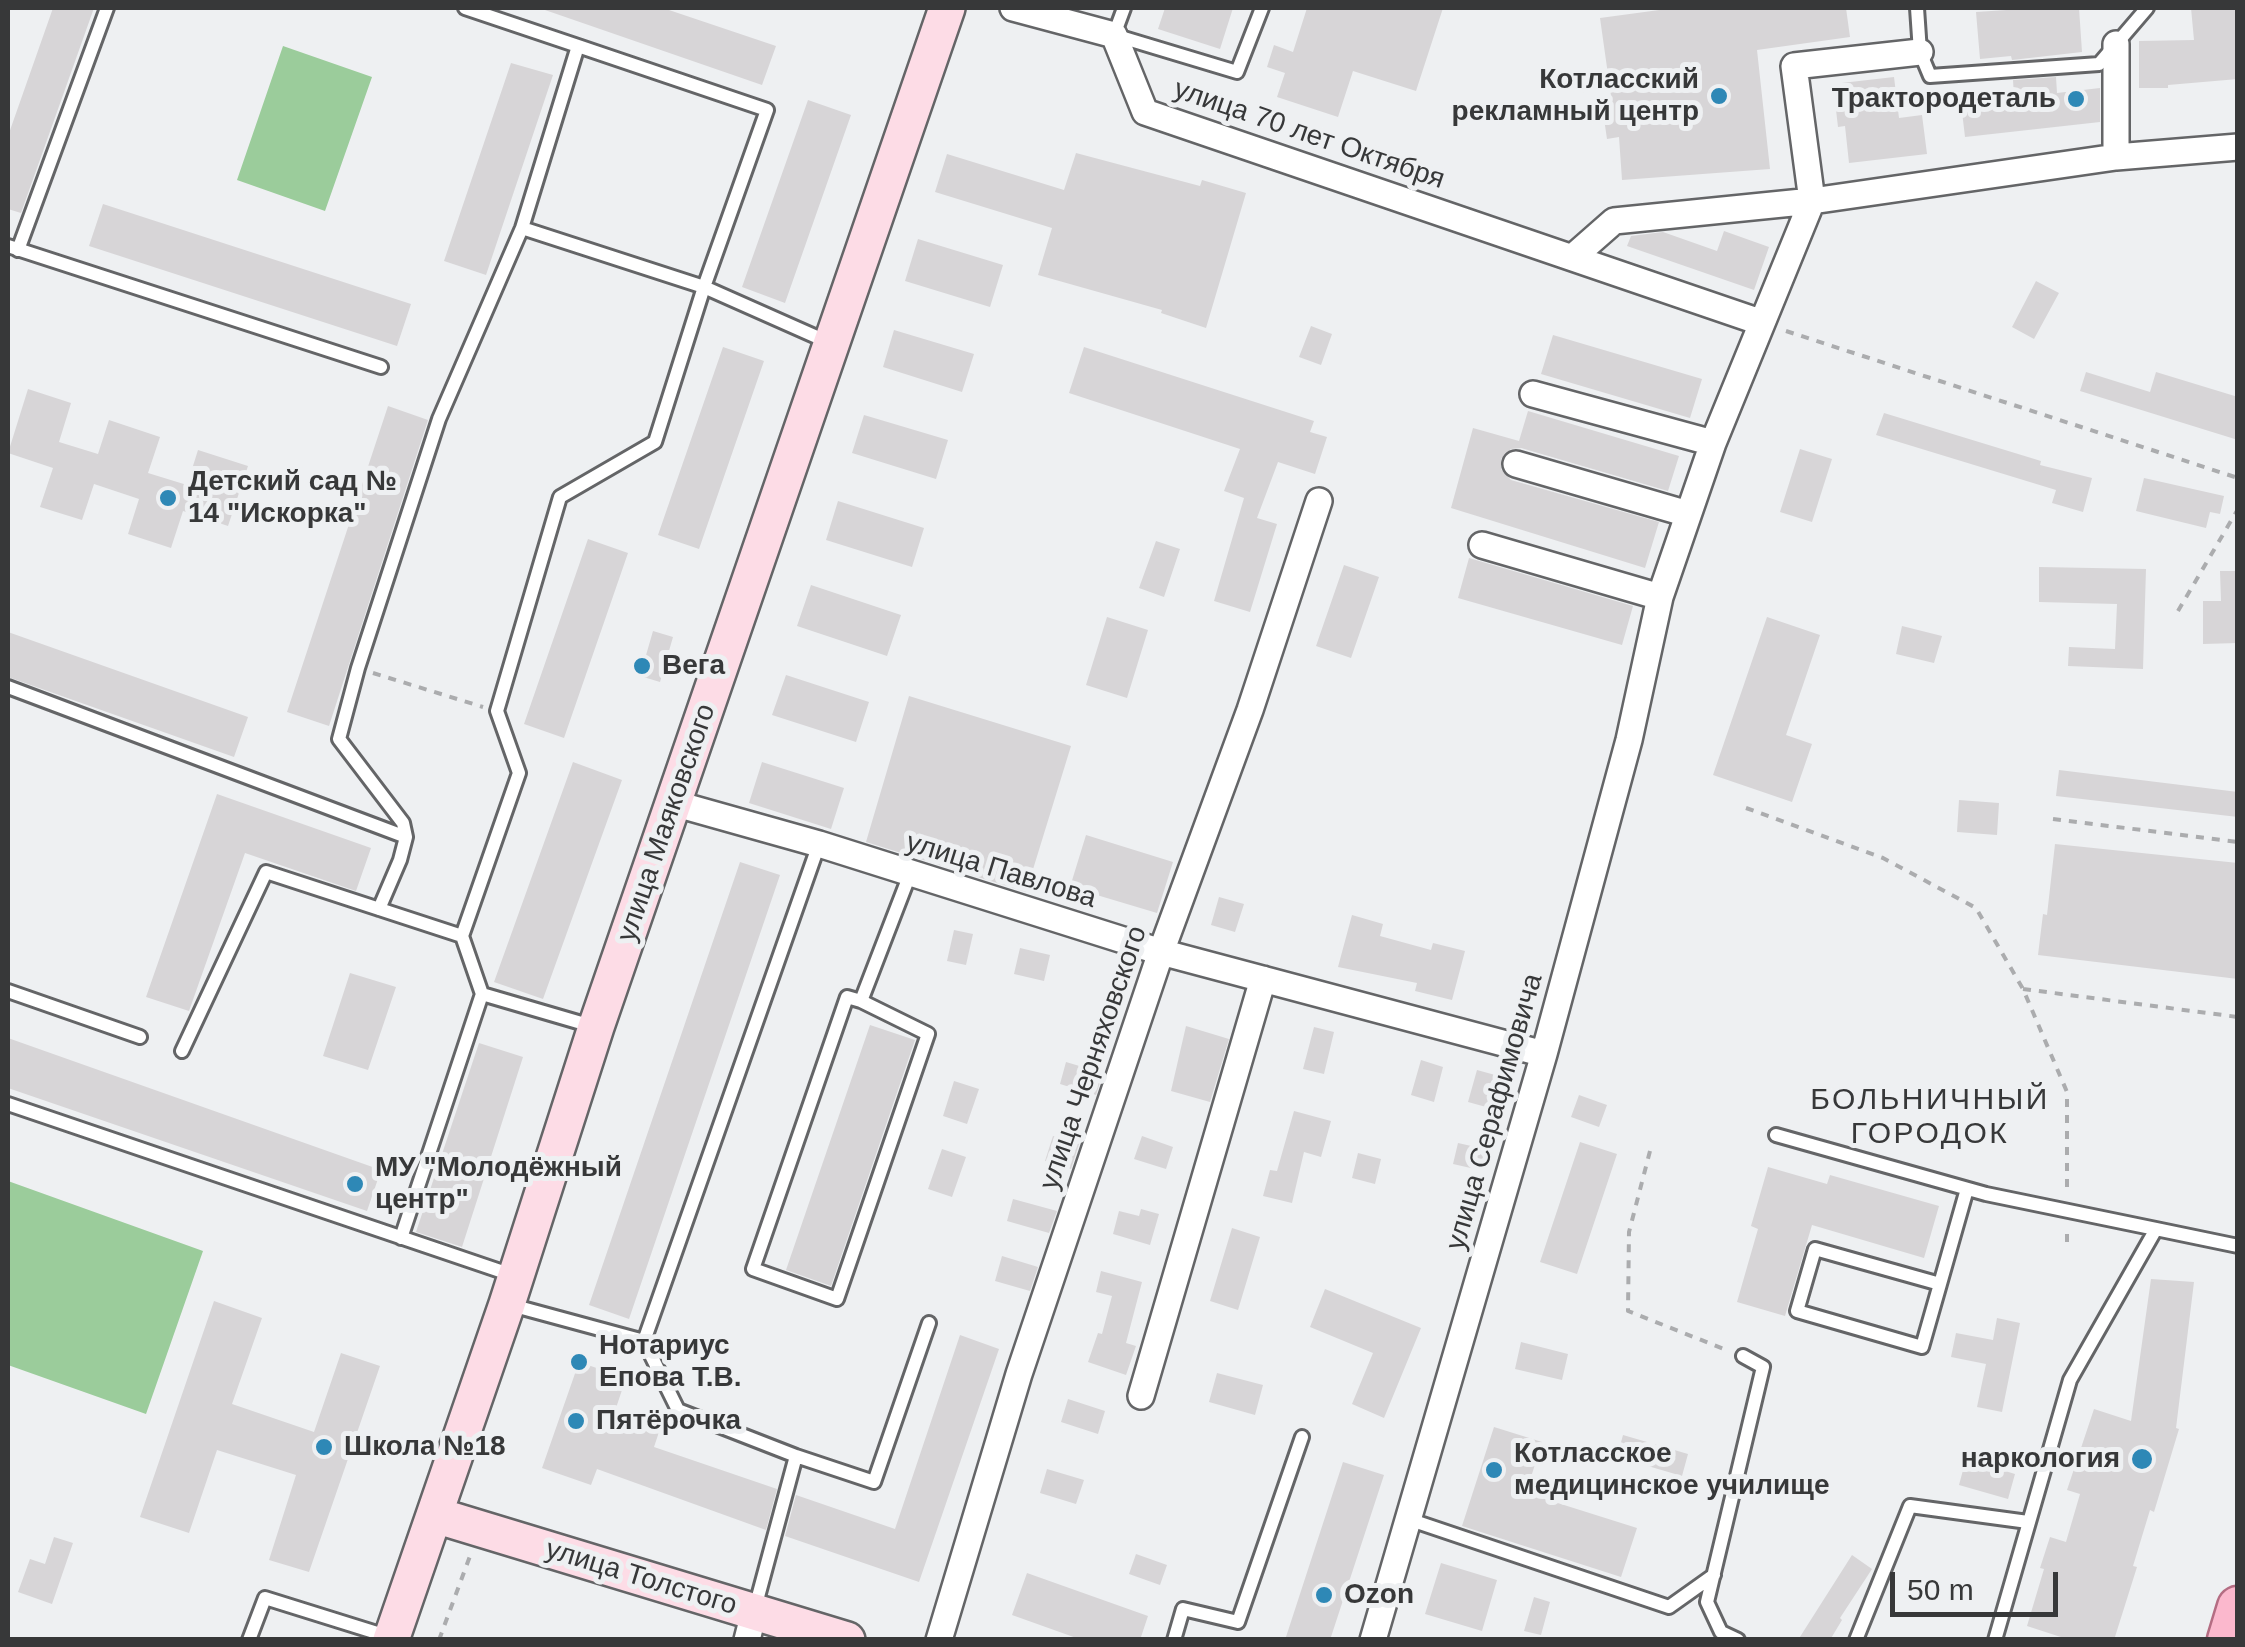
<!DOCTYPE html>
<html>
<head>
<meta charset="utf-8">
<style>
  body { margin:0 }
  #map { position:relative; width:2245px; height:1647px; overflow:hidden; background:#eef0f2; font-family:Arial,sans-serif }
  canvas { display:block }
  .frame { position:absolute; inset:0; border:10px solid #373839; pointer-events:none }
  .scale { position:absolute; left:1890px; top:1572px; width:168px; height:45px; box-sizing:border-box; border:5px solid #373839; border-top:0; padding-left:12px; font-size:30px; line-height:35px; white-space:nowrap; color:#373839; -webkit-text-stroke:8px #eef0f2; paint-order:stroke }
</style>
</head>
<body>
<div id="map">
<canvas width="2245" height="1647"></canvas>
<div class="frame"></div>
<div class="scale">50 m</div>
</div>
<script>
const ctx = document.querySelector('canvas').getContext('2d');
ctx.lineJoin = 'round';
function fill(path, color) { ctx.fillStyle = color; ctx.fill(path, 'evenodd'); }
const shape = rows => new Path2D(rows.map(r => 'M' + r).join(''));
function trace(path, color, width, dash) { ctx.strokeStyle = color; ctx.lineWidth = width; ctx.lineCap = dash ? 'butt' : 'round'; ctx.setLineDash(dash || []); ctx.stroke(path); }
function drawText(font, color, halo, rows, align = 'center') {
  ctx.font = font + ' Arial,sans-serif'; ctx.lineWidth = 10; ctx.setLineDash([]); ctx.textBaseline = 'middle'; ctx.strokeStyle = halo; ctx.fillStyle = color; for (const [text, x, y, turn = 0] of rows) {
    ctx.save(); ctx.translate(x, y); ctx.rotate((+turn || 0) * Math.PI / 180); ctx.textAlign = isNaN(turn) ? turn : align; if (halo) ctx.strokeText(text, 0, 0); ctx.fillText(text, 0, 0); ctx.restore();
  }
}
fill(shape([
  [283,46,372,77,325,211,237,180],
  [8,1181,203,1251,146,1414,8,1365]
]), '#9bcc9b');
fill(shape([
  [53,8,94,8,21,213,8,209,8,136],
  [546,8,663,8,776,46,762,85,545,10],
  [1165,8,1233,8,1220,49,1158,29],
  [1307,8,1443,8,1416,91,1353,71,1338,117,1277,97,1285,73,1267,67,1274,45,1293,52],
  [1674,8,1846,8,1850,37,1757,50,1770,169,1622,180,1619,137,1607,139,1602,105,1612,103,1600,18],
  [2037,8,2079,8,2082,52,2012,60,2011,56,1980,59,1976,12],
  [2191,8,2238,8,2238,79,2168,85,2168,88,2139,88,2139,41,2194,40],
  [511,63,553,75,486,275,444,261],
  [1894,77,1899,118,1922,115,1927,154,1849,163,1845,126,1838,127,1833,84],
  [2056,77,2057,93,2100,88,2100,122,1965,137,1961,103,2014,97,2013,80],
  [808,100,851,115,785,303,742,287],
  [1076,153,1200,186,1202,180,1246,193,1206,328,1161,313,1162,310,1038,275,1052,228,935,192,947,154,1064,190],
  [103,204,411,304,397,346,89,246],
  [1724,231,1769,247,1754,290,1627,246,1631,236,1663,232,1717,251],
  [918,239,1003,265,990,307,905,281],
  [2036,281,2059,293,2034,339,2012,327],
  [1311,326,1332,334,1321,365,1299,357],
  [894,330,974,354,962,392,883,367],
  [1553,335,1702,379,1690,418,1541,374],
  [723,347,764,361,699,549,658,535],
  [1084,347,1314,421,1310,432,1327,437,1315,474,1278,462,1257,518,1277,524,1250,612,1214,601,1244,498,1224,491,1240,449,1069,393],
  [2086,372,2150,392,2156,372,2238,397,2238,440,2080,391],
  [28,389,71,403,59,442,98,454,109,420,160,437,148,473,187,485,198,450,248,466,228,526,183,511,171,548,128,534,139,499,94,484,82,520,40,507,53,468,8,453],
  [388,406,428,420,329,726,287,712],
  [1528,411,1679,456,1668,491,1521,448,1511,449,1501,459,1501,469,1511,480,1659,522,1645,568,1451,508,1473,428,1519,441],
  [1884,413,2041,461,2040,465,2092,478,2083,512,2052,503,2056,490,1876,435],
  [864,415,948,440,936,479,852,453],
  [1800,449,1832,459,1812,522,1780,512],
  [2144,478,2224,496,2220,514,2210,512,2206,528,2136,511],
  [838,501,924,528,912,567,826,540],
  [588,539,628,553,564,738,524,724],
  [1156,541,1180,549,1164,597,1139,588],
  [1469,558,1633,606,1622,645,1458,598],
  [1344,565,1379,577,1351,658,1316,646],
  [2039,567,2146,569,2143,669,2068,666,2069,647,2115,649,2117,604,2039,602],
  [2220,571,2238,571,2238,643,2203,644,2203,601,2221,601],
  [811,585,901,615,887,656,797,626],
  [1107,617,1148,630,1127,698,1086,685],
  [1767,617,1820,635,1786,735,1812,744,1792,802,1713,775],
  [1902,626,1942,636,1934,663,1896,654],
  [653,631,673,637,660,682,640,676],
  [8,632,248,717,234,757,8,677],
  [786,675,869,702,856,742,772,715],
  [909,696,1071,746,1026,892,866,842],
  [573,762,622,780,543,999,494,982],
  [762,762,844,788,831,829,749,803],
  [2059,770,2238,792,2238,817,2056,796],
  [217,794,371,848,356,891,245,853,189,1011,146,997],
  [1959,800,1999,803,1997,835,1957,832],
  [1086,835,1173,862,1157,913,1070,887],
  [2055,844,2238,863,2238,979,2038,955,2043,914,2047,915],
  [740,862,780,875,629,1319,589,1305],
  [1219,897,1244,904,1235,932,1211,925],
  [1352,915,1383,924,1380,936,1431,950,1433,943,1465,951,1452,1000,1415,991,1417,983,1338,967],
  [954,930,973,934,966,965,947,961],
  [1020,948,1050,955,1044,981,1014,974],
  [350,973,396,987,368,1070,323,1056],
  [870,1025,915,1040,831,1286,786,1270],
  [1186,1026,1229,1039,1210,1102,1171,1091],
  [1314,1027,1334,1032,1324,1074,1303,1069],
  [8,1038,381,1170,367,1211,8,1088],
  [479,1043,523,1057,462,1247,416,1232],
  [1421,1060,1443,1067,1434,1102,1411,1095],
  [1066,1062,1103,1073,1096,1095,1060,1084],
  [1477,1070,1506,1078,1497,1110,1468,1102],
  [954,1081,979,1089,967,1124,943,1116],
  [1579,1095,1607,1105,1599,1127,1571,1117],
  [1294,1111,1331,1121,1321,1157,1304,1152,1292,1203,1263,1196,1270,1170,1277,1171],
  [1053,1136,1079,1144,1071,1169,1045,1161],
  [1142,1136,1173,1147,1166,1169,1134,1159],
  [1580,1142,1617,1154,1577,1274,1540,1262],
  [1458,1143,1489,1150,1484,1171,1453,1164],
  [942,1149,966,1157,952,1197,928,1189],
  [1358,1153,1381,1159,1375,1184,1352,1178],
  [1768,1167,1827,1184,1830,1175,1939,1206,1924,1258,1812,1225,1785,1316,1737,1302,1758,1229,1751,1226],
  [1013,1199,1057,1211,1049,1233,1007,1221],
  [1141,1209,1159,1214,1150,1245,1113,1234,1119,1211,1139,1216],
  [1232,1228,1260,1237,1238,1310,1210,1301],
  [1002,1256,1038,1267,1030,1291,995,1281],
  [1101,1271,1142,1282,1126,1343,1136,1346,1126,1375,1088,1362,1098,1333,1102,1334,1112,1296,1096,1292],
  [2151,1279,2194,1282,2176,1428,2179,1429,2154,1512,2150,1510,2133,1566,2137,1567,2114,1640,2070,1640,2027,1626,2044,1569,2040,1568,2050,1537,2066,1542,2080,1494,2067,1490,2094,1409,2131,1421],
  [1325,1289,1421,1328,1384,1418,1352,1404,1373,1353,1310,1327],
  [214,1301,262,1318,232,1404,314,1432,341,1353,380,1366,309,1572,269,1560,296,1475,217,1450,189,1533,140,1517],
  [1997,1318,2020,1323,2002,1412,1977,1407,1986,1364,1951,1357,1956,1333,1993,1340],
  [960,1335,999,1349,919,1582,785,1536,796,1495,895,1529],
  [1521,1342,1568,1354,1562,1380,1515,1369],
  [579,1362,626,1378,614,1414,660,1429,654,1447,777,1489,766,1530,597,1469,591,1485,542,1468],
  [1217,1373,1263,1385,1255,1415,1209,1402],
  [1068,1399,1105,1411,1098,1434,1061,1422],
  [1494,1427,1542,1442,1526,1493,1637,1528,1621,1577,1462,1526],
  [1623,1435,1688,1454,1682,1476,1617,1457],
  [1966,1459,2015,1474,2008,1499,1959,1485],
  [1343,1462,1384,1475,1330,1640,1285,1640],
  [1047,1469,1084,1480,1076,1504,1040,1493],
  [54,1537,73,1543,52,1604,18,1592,30,1559,45,1564],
  [1136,1554,1167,1565,1160,1585,1129,1574],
  [1852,1555,1872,1569,1840,1618,1842,1620,1830,1640,1798,1640],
  [1441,1563,1497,1580,1482,1631,1425,1614],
  [1027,1573,1148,1616,1140,1640,1082,1640,1012,1615],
  [1534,1597,1550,1602,1541,1635,1524,1631]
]), '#d7d5d7');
const lane = shape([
  [465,8,578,46],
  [1124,8,1114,35,1237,72,1262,8],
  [1917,8,1920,52,1930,76,2099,64,2147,8],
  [8,246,381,367],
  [18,250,107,8],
  [8,687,406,837],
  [379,909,400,860,406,837,403,823,339,739,358,668,439,419,522,228,578,46,767,110,704,287,522,228],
  [8,991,140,1037],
  [482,994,595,1027],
  [861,1001,928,1034,837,1299,753,1269,847,997,861,1001,910,874],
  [182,1051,266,872,462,936],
  [8,1104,512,1275],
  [1776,1135,1986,1194,2156,1229],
  [401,1238,482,994,462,936,519,773,497,711,560,497,655,442,704,287,828,342],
  [1940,1284,1815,1249,1797,1311,1922,1347,1940,1284,1967,1189],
  [511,1305,644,1341,678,1410,796,1456,874,1482,929,1323],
  [644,1341,819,844],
  [1411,1520,1669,1607,1714,1575],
  [755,1608,796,1456],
  [249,1640,265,1598,390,1637],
  [1174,1640,1183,1609,1238,1622,1302,1437],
  [1738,1640,1721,1632,1707,1602,1763,1367,1743,1356],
  [1856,1640,1910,1506,2028,1522],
  [1995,1640,2070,1380,2156,1229,2238,1246]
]);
const street = shape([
  [1013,8,1114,35,1145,112,1760,322],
  [2116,44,2116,157],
  [1573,257,1614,221,1812,201,2116,157,2238,147],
  [1533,394,1713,443],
  [1516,464,1688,514],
  [1482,545,1660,597],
  [673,803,819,844,1161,952,1544,1054],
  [1141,1396,1263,979],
  [747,1640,754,1612],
  [939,1640,1019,1374,1161,952,1250,710,1319,501],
  [1373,1640,1544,1054,1629,740,1660,597,1713,443,1812,201,1794,66,1920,52]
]);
const secondary = shape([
  [435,1515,847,1640],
  [391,1640,507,1304,596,1027,947,8]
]);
const primary = shape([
  [2228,1640,2238,1607]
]);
trace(lane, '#646567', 18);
trace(street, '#646567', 30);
trace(secondary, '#646567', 40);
trace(primary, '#b46d83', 45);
trace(shape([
  [1786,331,2238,478],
  [2178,611,2238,509],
  [373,673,483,707],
  [1746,808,1883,858,1976,908,2023,989,2067,1092,2067,1193],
  [2053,819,2238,842],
  [2023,989,2238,1017],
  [1650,1151,1629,1232,1628,1311,1729,1351],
  [2067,1242,2067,1227],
  [439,1640,470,1556]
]), '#abacae', 4, [8, 8]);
trace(lane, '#fff', 12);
trace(street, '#fff', 25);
trace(secondary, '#fddce6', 35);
trace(primary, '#fbb8cd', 40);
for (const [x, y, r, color] of [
  [1719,96,10,"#2e88b6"],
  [2076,99,10,"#2e88b6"],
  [168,498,10,"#2e88b6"],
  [642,666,10,"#2e88b6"],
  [355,1184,10,"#2e88b6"],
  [579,1362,10,"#2e88b6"],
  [576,1421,10,"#2e88b6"],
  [324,1447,10,"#2e88b6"],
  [2142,1459,12,"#2e88b6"],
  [1494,1470,10,"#2e88b6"],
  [1324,1595,10,"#2e88b6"]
]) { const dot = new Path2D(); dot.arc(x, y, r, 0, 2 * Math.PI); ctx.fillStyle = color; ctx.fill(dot); trace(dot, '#eef0f2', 4); }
drawText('bold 28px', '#373839', '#eef0f2', [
  ["Котласский",1699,80,"right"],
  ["рекламный центр",1699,112,"right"],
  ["Трактородеталь",2056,99,"right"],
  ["Детский сад №",188,482],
  ["14 \"Искорка\"",188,514],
  ["Вега",662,666],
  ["МУ \"Молодёжный",375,1168],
  ["центр\"",375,1200],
  ["Нотариус",599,1346],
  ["Епова Т.В.",599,1378],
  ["Пятёрочка",596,1421],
  ["Школа №18",344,1447],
  ["Котласское",1514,1454],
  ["медицинское училище",1514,1486],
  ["наркология",2120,1459,"right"],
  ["Ozon",1344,1595]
], 'left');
drawText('28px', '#373839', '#eef0f2', [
  ["улица 70 лет Октября",1309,135,19],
  ["улица Маяковского",667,823,-71],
  ["улица Павлова",1001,871,17],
  ["улица Черняховского",1094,1058,-71],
  ["улица Серафимовича",1495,1112,-74],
  ["улица Толстого",641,1578,17]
]);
ctx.letterSpacing = '2.5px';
drawText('30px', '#373839', '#eef0f2', [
  ["БОЛЬНИЧНЫЙ",1930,1101],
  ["ГОРОДОК",1930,1135]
]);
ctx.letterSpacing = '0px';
</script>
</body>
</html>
